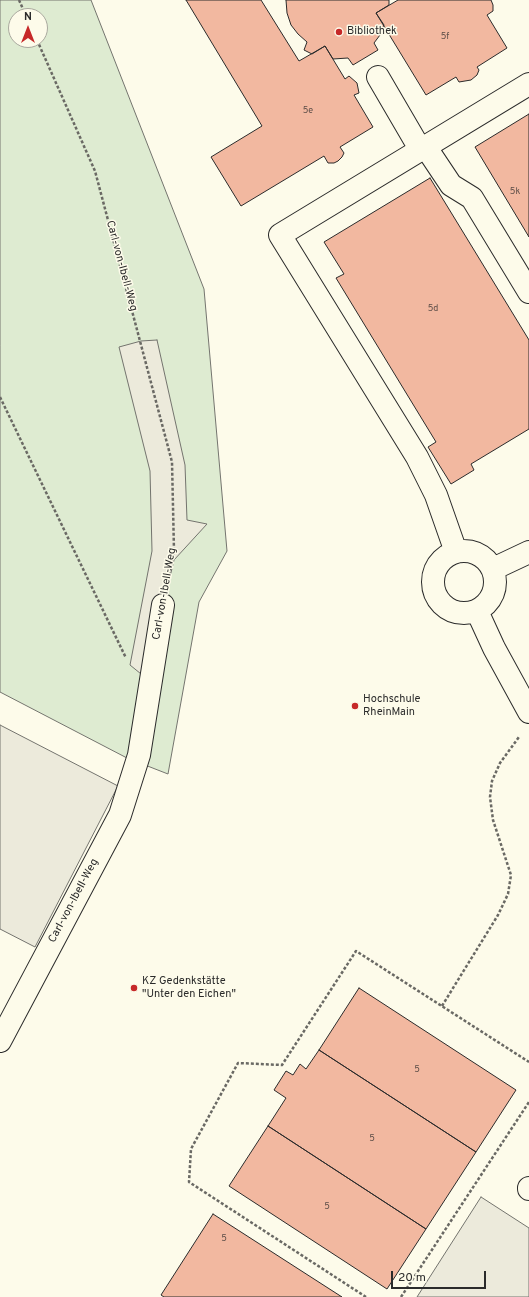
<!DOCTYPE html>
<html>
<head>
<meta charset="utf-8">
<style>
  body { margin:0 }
  #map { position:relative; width:529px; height:1297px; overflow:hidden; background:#fdfbea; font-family:Overpass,sans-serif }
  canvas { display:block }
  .north { position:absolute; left:8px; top:8px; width:40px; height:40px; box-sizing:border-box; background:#fdfbea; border:1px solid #a9a89e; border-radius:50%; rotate:0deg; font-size:11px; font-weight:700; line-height:16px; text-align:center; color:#2b2b2b }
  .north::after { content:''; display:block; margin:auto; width:14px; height:18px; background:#c62828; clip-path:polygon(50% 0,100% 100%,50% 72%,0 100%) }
  .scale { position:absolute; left:391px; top:1271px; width:95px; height:18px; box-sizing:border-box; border:2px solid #2b2b2b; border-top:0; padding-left:5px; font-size:12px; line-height:14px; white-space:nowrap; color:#2b2b2b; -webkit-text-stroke:3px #fdfbea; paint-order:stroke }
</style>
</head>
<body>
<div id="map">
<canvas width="529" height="1297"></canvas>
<div class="north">N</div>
<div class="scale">20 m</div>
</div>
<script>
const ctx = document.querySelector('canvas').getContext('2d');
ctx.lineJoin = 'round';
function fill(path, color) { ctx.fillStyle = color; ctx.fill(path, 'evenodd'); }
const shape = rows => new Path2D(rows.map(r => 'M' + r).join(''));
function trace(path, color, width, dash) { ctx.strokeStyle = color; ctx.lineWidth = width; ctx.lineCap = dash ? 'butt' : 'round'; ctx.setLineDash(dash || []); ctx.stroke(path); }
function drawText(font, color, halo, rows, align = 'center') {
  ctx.font = font + ' Overpass,sans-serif'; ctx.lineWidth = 3; ctx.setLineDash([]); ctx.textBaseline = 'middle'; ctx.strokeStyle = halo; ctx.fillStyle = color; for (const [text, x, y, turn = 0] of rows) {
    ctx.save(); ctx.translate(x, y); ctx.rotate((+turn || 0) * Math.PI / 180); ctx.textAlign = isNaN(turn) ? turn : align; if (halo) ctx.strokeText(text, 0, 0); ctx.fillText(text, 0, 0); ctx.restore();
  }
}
const green = shape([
  [0,0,91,0,204,289,227,551,199,602,168,774,127,758,0,692,0,0],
  [16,16,40,16,40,40,16,40,16,16]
]);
fill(green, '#deebd1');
trace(green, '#74746e', 1);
const parking = shape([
  [157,340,185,465,187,520,207,524,174,560,146,678,130,665,152,551,150,471,119,347,141,341,157,340],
  [0,725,118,786,35,947,0,929,0,725],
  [481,1197,529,1228,529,1297,417,1297,481,1197]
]);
fill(parking, '#eceadb');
trace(parking, '#74746e', 1);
const building = shape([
  [186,0,261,0,299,61,325,46,345,79,349,76,357,83,359,93,354,95,373,127,340,147,344,153,342,157,338,161,334,163,328,163,324,156,241,206,211,157,262,126,186,0],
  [286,0,389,0,389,5,376,13,384,25,380,35,374,43,378,50,353,65,348,58,333,59,325,46,312,54,304,50,307,42,298,34,291,25,287,13,286,0],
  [398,0,491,0,493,5,493,11,487,15,507,48,477,67,479,70,477,75,471,80,459,82,456,77,426,95,376,13,398,0],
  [529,114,529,237,475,147,529,114],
  [430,178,529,340,529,429,471,464,474,470,451,484,428,447,436,442,336,278,344,274,324,242,430,178],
  [359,988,516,1090,476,1152,319,1050,359,988],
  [319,1050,476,1152,426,1229,268,1126,286,1098,274,1090,286,1071,293,1075,300,1064,306,1069,319,1050],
  [268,1126,426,1229,387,1289,229,1186,268,1126],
  [213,1214,314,1279,342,1297,164,1297,161,1295,213,1214]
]);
fill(building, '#f2b8a0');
trace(building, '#2b2b2b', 1);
const minor = shape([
  [378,77,420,149],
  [425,146,451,185,472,198,529,292],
  '433 582a31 31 0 1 1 62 0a31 31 0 1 1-62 0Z',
  [456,552,436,495,417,457,280,235,529,84],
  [493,569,529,552],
  [477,611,494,648,529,712],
  [0,1041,120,815,139,755,163,605],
  [529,1188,529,1189]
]);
trace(minor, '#2b2b2b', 24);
trace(shape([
  [19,0,26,16],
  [37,40,95,171,172,462,174,551,168,579],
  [0,397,126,658],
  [442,1006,498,915,508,894,511,875,493,820,490,797,492,781,500,763,519,737],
  [366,1297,189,1182,191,1149,238,1063,282,1065,356,951,529,1062],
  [401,1297,529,1102]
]), '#6a6964', 2.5, [3, 2]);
trace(minor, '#fdfbea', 22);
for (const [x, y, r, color] of [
  [339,32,4,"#c62828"],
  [355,706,4,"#c62828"],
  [134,988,4,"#c62828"]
]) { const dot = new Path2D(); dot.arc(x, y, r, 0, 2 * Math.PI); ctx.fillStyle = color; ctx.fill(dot); trace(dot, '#fdfbea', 1.5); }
drawText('9px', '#5d4e48', null, [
  ["5f",445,37],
  ["5e",308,111],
  ["5k",515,192],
  ["5d",433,309],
  ["5",417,1070],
  ["5",372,1139],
  ["5",327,1207],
  ["5",224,1239]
]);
drawText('11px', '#2b2b2b', '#fdfbea', [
  ["Bibliothek",347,32],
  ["Hochschule",363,700],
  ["RheinMain",363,713],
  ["KZ Gedenkstätte",142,982],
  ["\"Unter den Eichen\"",142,995]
], 'left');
drawText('11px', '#2b2b2b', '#fdfbea', [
  ["Carl-von-Ibell-Weg",121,266,75],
  ["Carl-von-Ibell-Weg",165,594,-80],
  ["Carl-von-Ibell-Weg",74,901,-62]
]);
</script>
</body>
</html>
